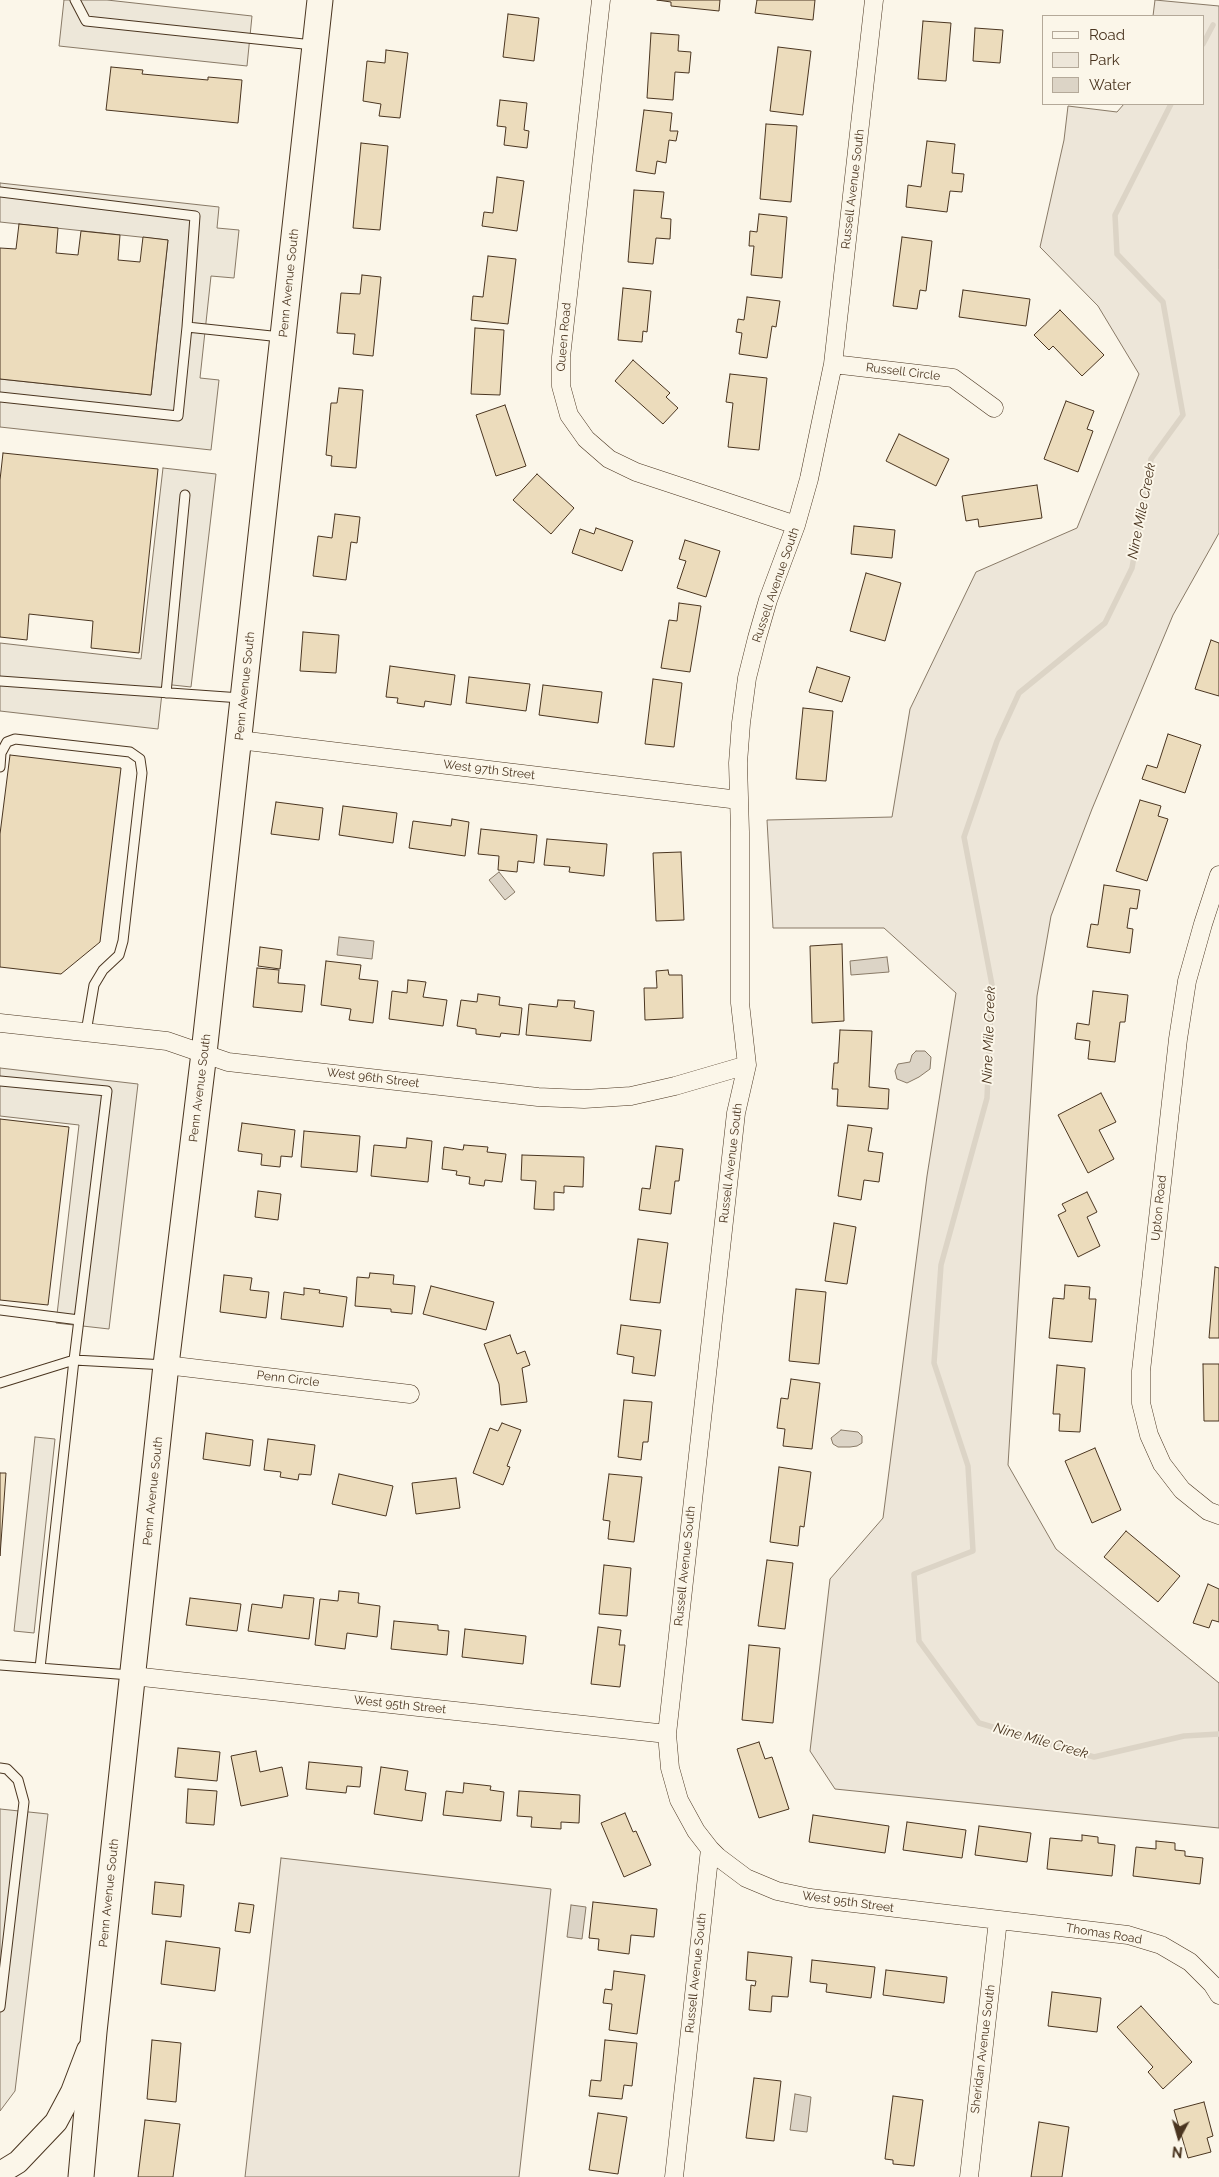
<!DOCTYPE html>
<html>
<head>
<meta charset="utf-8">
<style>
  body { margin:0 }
  #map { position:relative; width:1219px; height:2177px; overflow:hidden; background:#fbf6e9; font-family:Raleway,sans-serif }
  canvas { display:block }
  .legend { position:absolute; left:1042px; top:15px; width:162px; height:90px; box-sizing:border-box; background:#fbf6e9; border:1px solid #b4a999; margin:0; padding:6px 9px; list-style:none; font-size:15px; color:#4a3520 }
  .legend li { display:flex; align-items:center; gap:10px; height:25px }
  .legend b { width:25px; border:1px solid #b4a999 }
  .north { position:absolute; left:1154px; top:2112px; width:50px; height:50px; -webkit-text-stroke:4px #fbf6e9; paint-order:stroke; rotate:186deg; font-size:14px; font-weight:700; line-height:20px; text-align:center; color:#4a3520 }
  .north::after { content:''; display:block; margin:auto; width:18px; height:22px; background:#4a3520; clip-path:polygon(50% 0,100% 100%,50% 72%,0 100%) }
</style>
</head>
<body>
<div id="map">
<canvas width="1219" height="2177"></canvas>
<ul class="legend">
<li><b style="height:6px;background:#fbf6e9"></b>Road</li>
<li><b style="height:14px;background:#ede6d9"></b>Park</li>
<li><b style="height:14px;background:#dcd4c6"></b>Water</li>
</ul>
<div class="north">N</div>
</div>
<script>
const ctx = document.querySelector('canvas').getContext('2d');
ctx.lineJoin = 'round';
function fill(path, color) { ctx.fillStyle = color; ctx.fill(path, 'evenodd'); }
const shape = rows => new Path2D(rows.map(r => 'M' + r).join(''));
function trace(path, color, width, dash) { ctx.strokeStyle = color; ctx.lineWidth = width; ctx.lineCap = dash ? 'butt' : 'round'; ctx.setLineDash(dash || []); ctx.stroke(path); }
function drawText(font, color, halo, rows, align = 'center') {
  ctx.font = font + ' Raleway,sans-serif'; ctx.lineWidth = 4; ctx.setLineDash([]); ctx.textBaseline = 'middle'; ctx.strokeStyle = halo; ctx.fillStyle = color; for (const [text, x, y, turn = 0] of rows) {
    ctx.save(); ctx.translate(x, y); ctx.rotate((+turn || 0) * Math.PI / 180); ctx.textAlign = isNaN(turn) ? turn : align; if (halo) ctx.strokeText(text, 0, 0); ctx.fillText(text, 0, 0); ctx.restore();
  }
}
const green = shape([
  [1155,0,1219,6,1219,533,1173,615,1092,809,1051,916,1037,996,1008,1465,1056,1549,1219,1683,1219,1828,835,1789,810,1751,830,1579,883,1518,927,1176,956,993,884,928,773,928,767,820,892,817,910,709,976,572,1077,528,1139,374,1098,306,1040,247,1064,140,1068,106,1117,112,1124,104,1203,104,1203,16,1153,16,1155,0],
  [281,1858,551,1889,519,2177,245,2177,281,1858]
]);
fill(green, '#ede6d9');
trace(green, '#887966', 1);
const parking = shape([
  [64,0,107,0,252,16,247,66,59,46,64,0],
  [0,183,219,207,217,228,239,230,234,278,211,276,200,378,219,380,211,450,0,427,0,379,151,395,168,240,0,222,0,183],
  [163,468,216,474,191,687,163,684,158,729,0,711,0,643,141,659,163,468],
  [0,1068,138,1084,109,1329,56,1323,79,1125,0,1116,0,1068],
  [35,1437,55,1439,34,1633,14,1631,35,1437],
  [0,1809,48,1814,15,2091,0,2111,0,1809]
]);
fill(parking, '#ede7d9');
trace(parking, '#887966', 1);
const water = shape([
  [499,872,515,892,505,900,489,880,499,872],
  [339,937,374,941,372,959,337,955,339,937],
  [887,957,889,972,851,975,850,961,887,957],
  [916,1051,925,1051,931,1057,930,1069,919,1077,907,1083,897,1079,895,1071,898,1064,910,1062,912,1055,916,1051],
  [841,1430,858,1432,862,1436,862,1443,857,1446,850,1447,838,1447,833,1444,831,1438,841,1430],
  [571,1905,586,1907,582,1939,567,1937,571,1905],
  [795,2094,811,2097,807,2132,790,2130,795,2094]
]);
fill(water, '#dcd4c6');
trace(water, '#887966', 1);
trace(shape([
  [1203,44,1213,25],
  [1171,104,1115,215,1117,254,1163,302,1183,415,1151,459,1132,568,1105,623,1019,693,997,741,964,837,992,985,987,1098,941,1265,934,1363,968,1466,973,1551,914,1574,919,1641,979,1723,1094,1757,1184,1736,1219,1734]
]), '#dcd4c6', 5.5);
const building = shape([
  [657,0,720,0,719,11,671,6,671,2,657,0],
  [757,0,815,0,813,20,755,13,757,0],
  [508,14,539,18,534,61,503,57,508,14],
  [923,21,951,23,946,81,918,79,923,21],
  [975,28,1003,30,1000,63,973,61,975,28],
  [651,33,679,35,678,51,691,52,689,73,675,72,673,100,647,98,651,33],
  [778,47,811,51,803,115,770,111,778,47],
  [386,50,408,53,400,118,379,116,381,104,363,101,367,61,385,63,386,50],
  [111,67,143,70,142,74,208,80,208,77,242,80,238,123,106,110,111,67],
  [500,100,527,103,524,130,529,131,527,148,504,145,506,127,497,126,500,100],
  [644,110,672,113,670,131,678,131,676,141,669,140,666,163,657,161,655,174,636,171,644,110],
  [766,124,797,126,791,202,760,199,766,124],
  [927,141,955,144,952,173,964,174,962,192,950,191,947,212,906,207,908,185,921,187,927,141],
  [361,143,388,146,380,230,353,228,361,143],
  [497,177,524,181,517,231,482,226,484,212,493,213,497,177],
  [634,190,664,192,661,218,671,219,670,239,656,238,653,264,628,262,634,190],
  [759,214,787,217,782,278,751,275,754,246,749,246,750,231,757,232,759,214],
  [19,224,58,228,56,253,78,255,81,231,120,235,118,260,140,262,143,237,168,240,151,395,0,379,0,248,16,249,19,224],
  [902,237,932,241,926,291,920,290,917,309,893,306,902,237],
  [488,256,516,259,508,324,471,320,473,296,483,297,488,256],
  [362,275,381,277,373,356,353,354,355,334,337,333,341,293,360,294,362,275],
  [623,288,651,291,647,332,643,331,642,342,618,340,623,288],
  [963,290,1030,299,1026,326,959,317,963,290],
  [747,297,780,301,776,327,772,326,767,358,739,354,742,333,736,332,738,319,744,320,747,297],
  [1060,310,1104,355,1082,376,1053,346,1049,350,1034,335,1060,310],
  [475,328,504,330,500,395,471,394,475,328],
  [633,360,670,393,666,397,678,408,663,424,615,381,633,360],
  [730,374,767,378,759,450,728,447,733,403,726,402,730,374],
  [339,388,363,390,356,468,331,466,332,456,326,455,331,403,337,403,339,388],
  [1066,401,1094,411,1087,429,1093,431,1078,472,1044,459,1066,401],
  [505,405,526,466,496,476,476,415,505,405],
  [899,434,949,459,936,486,886,461,899,434],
  [3,453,158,469,139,653,91,648,93,621,29,614,27,640,0,637,0,480,3,453],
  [537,474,574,508,551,534,513,500,537,474],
  [1037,485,1042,518,979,527,978,519,966,521,962,496,1037,485],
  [335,514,360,517,357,543,351,542,346,580,313,576,318,536,332,538,335,514],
  [854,526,895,530,892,558,851,554,854,526],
  [596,528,633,541,622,571,572,553,580,529,594,534,596,528],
  [685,540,720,551,706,597,677,588,686,561,679,559,685,540],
  [866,573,901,583,885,641,850,631,866,573],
  [679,603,701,606,690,672,661,668,669,620,677,621,679,603],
  [303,632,339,635,336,673,300,671,303,632],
  [1211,640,1219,643,1219,696,1195,689,1211,640],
  [390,666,455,675,451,705,425,701,424,707,397,703,398,698,386,697,390,666],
  [817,667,850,677,842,702,809,692,817,667],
  [469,677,530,684,526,711,466,703,469,677],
  [653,679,682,683,674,747,645,744,653,679],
  [543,685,602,692,598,723,539,715,543,685],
  [803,708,833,711,826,781,796,779,803,708],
  [1168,734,1201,745,1185,793,1142,779,1147,765,1157,768,1168,734],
  [10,755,121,768,100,942,61,974,0,967,0,834,10,755],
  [1140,800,1161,806,1158,816,1168,819,1147,881,1116,871,1140,800],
  [276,802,323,808,319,840,271,834,276,802],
  [343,806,397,813,393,843,339,835,343,806],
  [452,819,469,822,465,856,409,848,413,821,451,826,452,819],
  [481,829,537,835,534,863,518,861,517,872,498,870,499,856,478,854,481,829],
  [547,839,607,844,604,876,569,872,570,867,544,865,547,839],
  [681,852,684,920,656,921,653,853,681,852],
  [1104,885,1140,890,1137,909,1130,908,1127,928,1133,929,1130,953,1087,947,1091,924,1098,925,1104,885],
  [842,944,844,1021,812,1023,810,946,842,944],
  [260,947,282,950,280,969,258,966,260,947],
  [326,961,361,965,359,979,378,981,373,1023,349,1020,351,1009,321,1005,326,961],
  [257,968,279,970,278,983,305,985,302,1012,253,1007,257,968],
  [668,970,669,975,682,975,683,1018,645,1020,644,988,657,988,656,971,668,970],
  [408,980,426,982,423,997,447,1000,443,1026,389,1019,392,991,407,993,408,980],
  [1093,991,1128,995,1125,1022,1120,1022,1115,1062,1088,1059,1090,1041,1075,1039,1077,1023,1089,1025,1093,991],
  [478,994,500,997,499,1005,522,1008,519,1035,501,1033,500,1037,476,1034,476,1029,457,1026,461,1000,477,1002,478,994],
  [558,1000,575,1001,574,1008,594,1011,591,1041,526,1035,529,1004,557,1007,558,1000],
  [840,1030,872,1031,869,1087,889,1089,888,1109,837,1106,838,1089,832,1089,834,1063,838,1063,840,1030],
  [1101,1093,1116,1122,1099,1130,1114,1159,1088,1173,1058,1115,1101,1093],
  [0,1119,69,1127,48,1305,0,1300,0,1119],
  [242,1123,295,1130,292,1157,281,1156,280,1167,261,1165,262,1154,238,1151,242,1123],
  [848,1125,872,1128,868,1151,883,1153,879,1182,864,1180,861,1200,838,1196,848,1125],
  [304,1131,360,1136,357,1172,301,1167,304,1131],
  [407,1138,432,1141,428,1182,371,1176,374,1145,406,1148,407,1138],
  [464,1145,488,1147,487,1152,506,1154,502,1182,485,1180,484,1186,469,1184,470,1177,456,1175,457,1171,442,1169,444,1147,463,1150,464,1145],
  [656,1146,683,1149,679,1181,675,1181,671,1214,639,1210,642,1188,650,1189,656,1146],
  [522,1155,584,1157,583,1187,564,1186,564,1193,554,1192,554,1210,534,1209,536,1181,521,1180,522,1155],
  [258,1191,281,1194,278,1220,255,1217,258,1191],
  [1087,1192,1097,1212,1087,1217,1100,1246,1078,1257,1058,1215,1066,1211,1062,1204,1087,1192],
  [834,1223,856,1227,847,1284,825,1281,834,1223],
  [638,1239,668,1243,660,1303,630,1300,638,1239],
  [1215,1267,1219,1268,1219,1338,1209,1338,1215,1267],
  [370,1273,394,1275,393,1284,415,1286,412,1314,391,1312,391,1309,355,1306,357,1277,369,1278,370,1273],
  [224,1275,252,1278,250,1290,269,1292,266,1318,220,1312,224,1275],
  [1065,1285,1090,1287,1089,1299,1096,1299,1092,1342,1049,1338,1053,1298,1064,1299,1065,1285],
  [431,1286,494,1302,486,1330,423,1314,431,1286],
  [304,1288,320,1290,319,1293,347,1297,343,1327,281,1319,284,1292,304,1295,304,1288],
  [796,1289,826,1292,819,1364,789,1361,796,1289],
  [621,1325,661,1330,655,1376,632,1373,634,1357,617,1354,621,1325],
  [510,1335,517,1354,525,1351,530,1365,522,1368,527,1402,501,1405,499,1384,484,1344,510,1335],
  [1203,1364,1219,1364,1219,1421,1204,1421,1203,1364],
  [1057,1365,1085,1368,1080,1432,1059,1431,1060,1414,1053,1414,1057,1365],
  [791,1379,820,1383,812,1449,783,1446,785,1429,777,1428,781,1398,788,1399,791,1379],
  [624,1400,652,1402,648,1442,643,1442,641,1460,618,1457,624,1400],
  [502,1423,521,1430,507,1466,510,1467,503,1485,473,1473,490,1428,498,1431,502,1423],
  [206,1433,253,1440,250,1466,203,1459,206,1433],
  [268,1439,315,1445,311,1475,299,1474,298,1480,280,1477,281,1472,264,1470,268,1439],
  [1095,1448,1121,1510,1092,1523,1065,1461,1095,1448],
  [779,1467,811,1472,804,1527,800,1526,798,1546,770,1542,779,1467],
  [0,1473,6,1473,0,1556,0,1473],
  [339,1474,393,1486,386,1516,332,1504,339,1474],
  [609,1474,642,1477,634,1542,608,1539,610,1521,603,1520,609,1474],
  [456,1478,460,1508,416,1514,412,1483,456,1478],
  [1126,1531,1180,1576,1158,1602,1104,1557,1126,1531],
  [767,1560,793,1563,785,1629,758,1626,767,1560],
  [604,1565,631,1568,627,1616,599,1614,604,1565],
  [1208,1584,1219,1589,1219,1622,1212,1620,1209,1628,1193,1623,1208,1584],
  [339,1591,359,1593,358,1603,380,1606,377,1637,347,1633,345,1649,315,1645,320,1599,338,1601,339,1591],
  [284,1595,314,1598,309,1639,248,1631,252,1604,282,1608,284,1595],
  [190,1598,241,1604,237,1631,186,1625,190,1598],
  [394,1621,438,1625,438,1630,449,1631,447,1655,391,1649,394,1621],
  [598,1627,621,1630,619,1645,625,1645,620,1687,591,1684,598,1627],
  [465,1629,526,1636,523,1664,462,1657,465,1629],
  [749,1645,780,1648,773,1723,742,1720,749,1645],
  [759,1742,765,1759,772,1757,789,1809,759,1818,737,1749,759,1742],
  [178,1748,220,1752,217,1781,175,1777,178,1748],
  [256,1751,260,1772,282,1767,288,1796,241,1806,231,1756,256,1751],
  [309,1762,362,1767,360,1787,347,1786,346,1793,306,1789,309,1762],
  [381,1767,408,1771,405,1790,426,1793,422,1821,374,1814,381,1767],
  [464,1783,491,1786,490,1790,504,1792,501,1821,443,1815,446,1791,463,1793,464,1783],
  [188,1789,217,1791,214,1825,186,1823,188,1789],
  [519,1791,580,1795,579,1823,561,1822,561,1829,531,1827,532,1817,517,1816,519,1791],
  [625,1813,633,1832,636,1831,651,1865,624,1877,601,1823,625,1813],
  [813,1815,889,1826,885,1853,809,1842,813,1815],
  [907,1822,966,1830,962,1858,903,1850,907,1822],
  [979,1826,1031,1833,1027,1862,975,1855,979,1826],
  [1082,1835,1098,1837,1098,1843,1115,1845,1112,1876,1047,1869,1050,1838,1082,1841,1082,1835],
  [1156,1841,1175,1843,1175,1850,1185,1851,1185,1856,1203,1858,1200,1884,1133,1876,1136,1847,1156,1849,1156,1841],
  [155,1882,184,1885,181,1917,152,1914,155,1882],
  [593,1902,657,1909,654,1937,631,1935,629,1954,598,1950,599,1939,589,1938,593,1902],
  [239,1903,254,1905,250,1933,235,1931,239,1903],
  [166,1941,220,1948,215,1991,161,1984,166,1941],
  [748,1952,792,1957,788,1997,772,1996,771,2012,749,2010,751,1985,755,1986,756,1981,746,1980,748,1952],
  [812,1960,875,1967,871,1998,826,1992,827,1984,810,1982,812,1960],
  [886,1970,947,1977,944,2003,883,1995,886,1970],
  [614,1971,645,1975,637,2034,609,2030,612,2004,603,2003,605,1989,612,1990,614,1971],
  [1052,1992,1101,1998,1097,2032,1048,2026,1052,1992],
  [1141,2006,1192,2062,1163,2089,1148,2072,1153,2067,1117,2027,1141,2006],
  [152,2040,181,2043,176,2102,147,2099,152,2040],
  [605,2040,637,2043,632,2086,624,2085,622,2099,589,2096,591,2080,601,2081,605,2040],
  [754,2078,781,2081,774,2141,746,2138,754,2078],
  [893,2096,923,2100,914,2166,893,2164,893,2160,885,2159,893,2096],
  [1204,2102,1213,2136,1207,2138,1211,2152,1188,2158,1174,2110,1204,2102],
  [598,2113,627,2117,618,2174,589,2170,598,2113],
  [145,2120,180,2124,173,2177,138,2177,145,2120],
  [1039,2122,1069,2127,1062,2177,1031,2177,1039,2122]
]);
fill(building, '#ecdcbc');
trace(building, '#4a3520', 1);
const service = shape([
  [75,0,86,21,313,45],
  [0,192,195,216,187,327,281,337],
  [0,397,178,416,187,327],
  [0,681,241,698],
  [166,693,185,495],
  [0,767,1,753,7,742,15,739,130,752,140,759,142,773,123,941,119,955,103,970,94,985,86,1032],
  [0,1081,107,1091,74,1360,166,1365],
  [0,1310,79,1320],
  [0,1383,74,1360,40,1668],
  [0,1665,130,1675],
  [0,1768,7,1769,18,1780,24,1802,0,2007]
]);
const minor = shape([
  [601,0,561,357,561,386,569,415,586,439,609,459,636,472,796,525],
  [833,364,953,378,994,408],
  [239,740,739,800],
  [1219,875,1203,924,1187,981,1178,1039,1141,1371,1141,1403,1149,1435,1162,1464,1182,1490,1208,1511,1219,1515],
  [0,1023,167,1041,228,1062,538,1097,584,1099,631,1096,675,1086,747,1065],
  [166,1365,410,1394],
  [133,1676,667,1734],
  [710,1849,718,1857,746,1878,777,1891,810,1898,1128,1935,1161,1945,1190,1962,1212,1984,1219,1995],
  [674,2177,710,1849,696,1831,679,1800,670,1768,667,1734,736,1113,747,1065,740,1003,740,832,738,763,741,723,747,678,757,638,768,600,796,525,809,479,833,364,874,0],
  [969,2177,998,1920]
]);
const tertiary = shape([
  [0,2173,18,2162,56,2122,72,2092,88,2050]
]);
const secondary = shape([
  [81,2177,94,2032,166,1365,204,1053,320,0]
]);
trace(service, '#4a3520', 11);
trace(minor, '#4a3520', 19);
trace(tertiary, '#4a3520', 24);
trace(secondary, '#4a3520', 27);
trace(service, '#fbf6e9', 9);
trace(minor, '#fbf6e9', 18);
trace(tertiary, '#fbf6e9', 22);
trace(secondary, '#fbf6e9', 25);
drawText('12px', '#4a3520', '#fbf6e9', [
  ["Russell Avenue South",853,189,-83],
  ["Penn Avenue South",289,283,-84],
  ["Queen Road",564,337,-85],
  ["Russell Circle",903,372,7],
  ["Russell Avenue South",776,585,-71],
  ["Penn Avenue South",245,686,-84],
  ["West 97th Street",489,770,7],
  ["West 96th Street",373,1078,7],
  ["Penn Avenue South",200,1088,-83],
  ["Russell Avenue South",731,1163,-83],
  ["Upton Road",1159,1208,-84],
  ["Penn Circle",288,1379,7],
  ["Penn Avenue South",153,1491,-84],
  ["Russell Avenue South",685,1566,-84],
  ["West 95th Street",400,1705,6],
  ["Penn Avenue South",109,1893,-84],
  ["West 95th Street",848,1902,8],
  ["Thomas Road",1104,1934,9],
  ["Russell Avenue South",696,1973,-84],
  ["Sheridan Avenue South",983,2049,-83]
]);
drawText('italic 14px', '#4a3520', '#fbf6e9', [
  ["Nine Mile Creek",1142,511,-79],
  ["Nine Mile Creek",989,1035,-88],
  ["Nine Mile Creek",1041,1741,16]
]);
</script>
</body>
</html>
